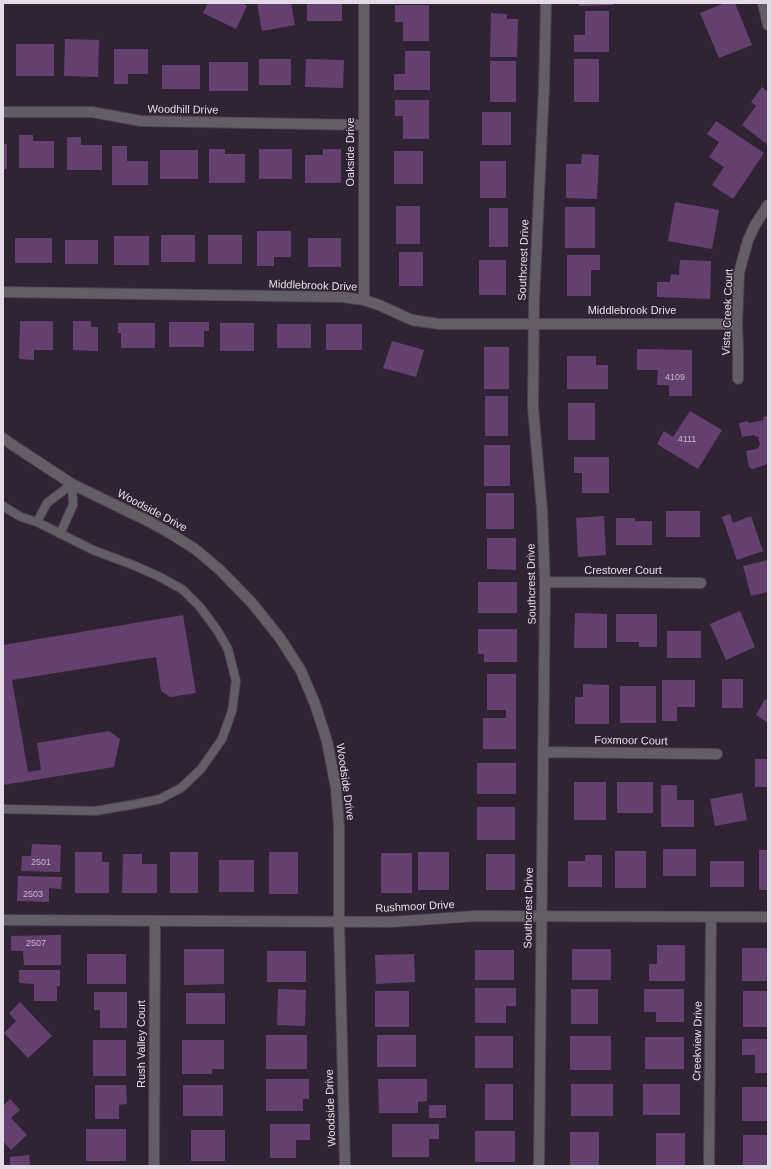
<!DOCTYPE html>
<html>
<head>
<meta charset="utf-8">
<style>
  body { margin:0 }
  #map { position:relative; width:771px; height:1169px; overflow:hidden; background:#302434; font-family:Helvetica,sans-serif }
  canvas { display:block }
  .frame { position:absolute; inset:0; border:4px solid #e2dbe5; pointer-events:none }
</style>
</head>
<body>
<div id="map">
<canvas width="771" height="1169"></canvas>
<div class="frame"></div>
</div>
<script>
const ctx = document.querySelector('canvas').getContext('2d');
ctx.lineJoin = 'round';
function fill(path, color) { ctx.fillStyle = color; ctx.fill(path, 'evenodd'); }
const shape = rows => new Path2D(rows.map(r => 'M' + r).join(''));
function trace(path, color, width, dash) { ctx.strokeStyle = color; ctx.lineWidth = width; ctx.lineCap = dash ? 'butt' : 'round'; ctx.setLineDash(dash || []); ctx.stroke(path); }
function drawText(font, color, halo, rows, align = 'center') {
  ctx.font = font + ' Helvetica,sans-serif'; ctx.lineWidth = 3; ctx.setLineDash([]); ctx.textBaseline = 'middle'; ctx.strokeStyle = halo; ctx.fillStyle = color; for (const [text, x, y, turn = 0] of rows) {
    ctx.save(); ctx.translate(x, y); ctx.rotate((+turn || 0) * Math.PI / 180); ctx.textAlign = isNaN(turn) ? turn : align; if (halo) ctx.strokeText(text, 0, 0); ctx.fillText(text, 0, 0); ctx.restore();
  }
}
fill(shape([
  [208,3,242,3,247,6,236,29,203,13],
  [257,3,291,3,295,25,262,31],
  [307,3,342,3,342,21,307,21],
  [579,3,613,3,613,5,579,6],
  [725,3,735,3,752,45,719,58,700,13],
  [395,5,429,5,429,41,403,41,403,22,395,22],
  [585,11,609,11,609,52,574,52,574,35,585,35],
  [491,13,507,14,507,19,518,19,517,57,490,57],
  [65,39,99,40,98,77,64,76],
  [16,44,54,44,54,76,16,76],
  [114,49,148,49,148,74,128,74,128,84,114,84],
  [405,51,430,51,430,90,394,90,394,74,405,74],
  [259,59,291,59,291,85,259,85],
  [306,59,344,60,343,88,305,87],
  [574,59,599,59,599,102,574,102],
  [490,61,516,61,516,102,490,102],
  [209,62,248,62,248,91,209,91],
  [162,65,200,65,200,89,162,89],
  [762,87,768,92,768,145,742,125,756,106,751,102],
  [395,100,429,100,429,139,403,139,403,116,395,116],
  [482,112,511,112,511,145,482,145],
  [716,121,764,153,733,199,712,185,724,167,709,157,719,142,707,134],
  [19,135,33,135,33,141,54,141,54,168,19,168],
  [67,137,81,137,81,145,102,145,102,170,67,170],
  [3,144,7,144,7,169,3,169],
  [112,146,127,146,127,161,148,161,148,185,112,185],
  [209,149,225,149,225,154,245,154,245,183,209,183],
  [259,149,292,149,292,179,259,179],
  [323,149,341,149,341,183,305,183,305,155,323,155],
  [160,150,198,150,198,179,160,179],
  [394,151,423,151,423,184,394,184],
  [582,154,599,155,597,199,566,198,566,164,581,164],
  [480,161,506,161,506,198,480,198],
  [675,202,719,210,712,249,668,241],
  [396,206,420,206,420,244,396,244],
  [565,207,595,207,595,248,565,248],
  [489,208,508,208,508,247,489,247],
  [257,231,291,231,291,257,274,257,274,266,257,266],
  [161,235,195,235,195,262,161,262],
  [208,235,242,235,242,264,208,264],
  [114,236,149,236,149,265,114,265],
  [15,238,52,238,52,263,15,263],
  [308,238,341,238,341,267,308,267],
  [65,240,98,240,98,264,65,264],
  [399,252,423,252,423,286,399,286],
  [567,255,600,255,600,270,591,270,591,296,567,296],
  [479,260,506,260,506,295,479,295],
  [680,260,711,261,710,299,657,297,657,282,670,282,671,274,679,275],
  [20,321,53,321,53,350,34,350,34,360,19,359],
  [73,321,91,321,91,327,98,327,98,351,73,350],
  [169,322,209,322,209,331,204,331,204,347,169,347],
  [118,323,155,323,155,348,121,348,121,333,118,333],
  [220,323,254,323,254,351,220,351],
  [277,324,311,324,311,348,277,348],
  [326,324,362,324,362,350,326,350],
  [392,341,424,350,416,377,383,368],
  [484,347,509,347,509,389,484,389],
  [637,349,692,350,692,396,669,396,669,385,657,385,658,370,637,370],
  [567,356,596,356,596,365,608,365,608,389,567,389],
  [485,396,508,396,508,436,485,436],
  [568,403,595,403,595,440,568,440],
  [690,411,722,430,698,469,657,444,664,431,673,437],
  [768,416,768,464,752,469,749,467,746,451,757,449,760,445,758,436,755,437,755,435,742,437,739,423,748,421,749,423,764,420,763,417],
  [484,445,510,445,510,486,484,486],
  [574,457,609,457,609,493,582,493,582,473,574,473],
  [486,493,514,493,514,529,486,529],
  [666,511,700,511,700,537,666,537],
  [730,514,733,523,751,516,763,551,737,560,722,517],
  [604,516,606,555,578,557,576,518],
  [616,518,635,518,635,521,652,521,652,545,616,545],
  [487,538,516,538,516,570,487,569],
  [768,560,768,592,751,596,743,566],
  [478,582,517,582,517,613,478,613],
  [740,611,755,647,726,660,710,624],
  [575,613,607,614,607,648,574,648],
  [616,614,657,614,657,647,639,647,639,642,616,642],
  [183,615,196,693,170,697,161,691,156,657,12,680,28,772,41,770,37,743,109,731,120,739,114,767,3,785,3,645],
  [478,629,517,629,517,662,484,662,484,654,478,654],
  [667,631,701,631,701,658,667,658],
  [487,674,516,674,516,749,483,749,483,718,506,718,506,710,487,710],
  [722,679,743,679,743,708,722,708],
  [662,680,695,680,695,707,677,707,677,721,662,721],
  [583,684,609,685,609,724,575,724,575,697,583,697],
  [620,686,656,686,656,723,620,723],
  [765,699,768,700,768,723,756,715],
  [755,759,768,759,768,787,755,787],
  [477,763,516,763,516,794,477,794],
  [574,782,606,782,606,820,574,820],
  [617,782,653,782,653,813,617,813],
  [661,785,677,785,677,800,694,800,694,827,661,827],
  [742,793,747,820,715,826,710,799],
  [477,807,515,807,515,840,477,840],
  [32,844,61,845,60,872,21,871,22,856,31,856],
  [663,849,696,849,696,876,663,876],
  [759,850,768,850,768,890,759,890],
  [615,851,646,851,646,888,615,888],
  [75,852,102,852,102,862,109,862,109,893,75,893],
  [170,852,198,852,198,893,170,893],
  [269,852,298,852,298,894,269,894],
  [418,852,449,852,449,890,418,890],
  [381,853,412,853,412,893,381,893],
  [123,854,142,854,142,864,157,864,157,893,122,893],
  [486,854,515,854,515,890,486,890],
  [585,855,602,855,602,887,568,887,568,861,585,861],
  [219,860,254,860,254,892,219,892],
  [710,861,744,861,744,887,710,887],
  [18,876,62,877,61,889,49,888,49,902,17,901],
  [61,935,61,965,24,965,23,951,11,951,11,936],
  [657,945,685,945,685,981,649,981,649,964,657,964],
  [742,948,768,948,768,981,742,981],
  [184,949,224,949,224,984,184,985],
  [572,949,611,949,611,980,572,980],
  [475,950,514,950,514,980,475,980],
  [267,951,306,951,306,982,267,982],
  [87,954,126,954,126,984,87,984],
  [414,954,415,982,376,984,375,955],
  [19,970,60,970,60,986,57,986,57,1001,34,1001,34,984,19,983],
  [475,988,516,988,516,1006,506,1006,506,1023,475,1023],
  [278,989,306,990,305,1026,277,1025],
  [571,989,598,989,598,1024,571,1024],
  [644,989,684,989,684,1022,656,1022,656,1012,644,1012],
  [375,991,409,991,409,1027,375,1027],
  [743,991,768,991,768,1027,743,1027],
  [94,992,127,992,127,1028,100,1028,100,1010,94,1010],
  [186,993,225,993,225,1024,186,1024],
  [20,1002,52,1036,28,1058,4,1033,16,1021,9,1013],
  [266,1035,307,1035,307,1069,266,1069],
  [377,1035,416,1035,416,1067,377,1067],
  [475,1036,513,1036,513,1068,475,1068],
  [570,1036,611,1036,611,1070,570,1070],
  [645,1037,684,1037,684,1069,645,1069],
  [742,1039,768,1039,768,1073,755,1073,755,1055,742,1055],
  [93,1040,126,1040,126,1076,93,1076],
  [182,1040,224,1040,224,1069,212,1069,212,1074,182,1074],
  [266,1079,309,1079,309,1099,303,1099,303,1111,266,1111],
  [378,1079,427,1079,427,1101,418,1102,418,1113,379,1113],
  [485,1084,513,1084,513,1120,485,1120],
  [571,1084,613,1084,613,1116,571,1116],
  [643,1084,680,1084,680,1115,643,1115],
  [95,1085,126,1085,127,1104,119,1105,119,1119,95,1119],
  [183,1085,223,1085,223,1116,183,1116],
  [742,1087,768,1087,768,1121,742,1121],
  [10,1099,20,1110,11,1118,27,1135,11,1150,3,1141,3,1106],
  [429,1105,446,1105,446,1118,429,1118],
  [270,1124,310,1124,310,1140,296,1140,296,1158,270,1158],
  [392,1124,439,1124,439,1139,429,1139,429,1157,392,1157],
  [86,1129,126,1129,126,1161,86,1161],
  [191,1130,225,1130,225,1161,191,1161],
  [475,1131,515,1131,515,1162,475,1162],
  [570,1132,599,1132,599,1166,570,1166],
  [656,1133,685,1133,685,1166,656,1166],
  [743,1135,768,1135,768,1166,743,1166],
  [29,1155,30,1166,10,1166,10,1157]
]), '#644071');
const service = shape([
  [3,506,21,517,37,522,93,550,133,565,158,576,182,589,200,607,217,630,228,649,236,681,232,711,222,739,201,769,181,788,160,799,136,804,95,811,3,809],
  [37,522,47,503,72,484],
  [60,534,73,505,72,484]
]);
const minor = shape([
  [364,3,364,300],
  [763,3,768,25],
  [3,112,92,112,141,121,363,125],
  [3,292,343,297,364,300,379,305,412,320,439,324,737,324],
  [738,379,738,350,737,324,739,273,748,240,755,225,768,205],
  [545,582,701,583],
  [544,752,717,754],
  [3,920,391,922,476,916,768,917],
  [154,1166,155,921],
  [539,1166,545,582,542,510,533,407,534,301,544,87,546,3],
  [709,1166,711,917]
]);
const tertiary = shape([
  [3,438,11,444,72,484,150,522,173,535,195,549,219,569,252,603,280,638,301,671,315,704,327,741,336,788,339,827,339,921,345,1166]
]);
trace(service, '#4c4150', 10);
trace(minor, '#4c4150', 12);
trace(tertiary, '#4c4150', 12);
trace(service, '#635e66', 8);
trace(minor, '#635e66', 10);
trace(tertiary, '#635e66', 10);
drawText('9px', '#c2b4c8', null, [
  ["4109",675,378],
  ["4111",687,440],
  ["2501",41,863],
  ["2503",33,895],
  ["2507",36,944]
]);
drawText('11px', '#e2dbe5', '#302434', [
  ["Woodhill Drive",183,110,1],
  ["Oakside Drive",351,152,-90],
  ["Southcrest Drive",524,260,-88],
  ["Middlebrook Drive",313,286,2],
  ["Middlebrook Drive",632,311],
  ["Vista Creek Court",728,312,-88],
  ["Woodside Drive",152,511,28],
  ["Crestover Court",623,571],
  ["Southcrest Drive",532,584,-91],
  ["Foxmoor Court",631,741,1],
  ["Woodside Drive",345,782,82],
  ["Rushmoor Drive",415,907,-3],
  ["Southcrest Drive",529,908,-89],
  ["Creekview Drive",698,1041,-89],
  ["Rush Valley Court",142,1044,-90],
  ["Woodside Drive",331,1108,-92]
]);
</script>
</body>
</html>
